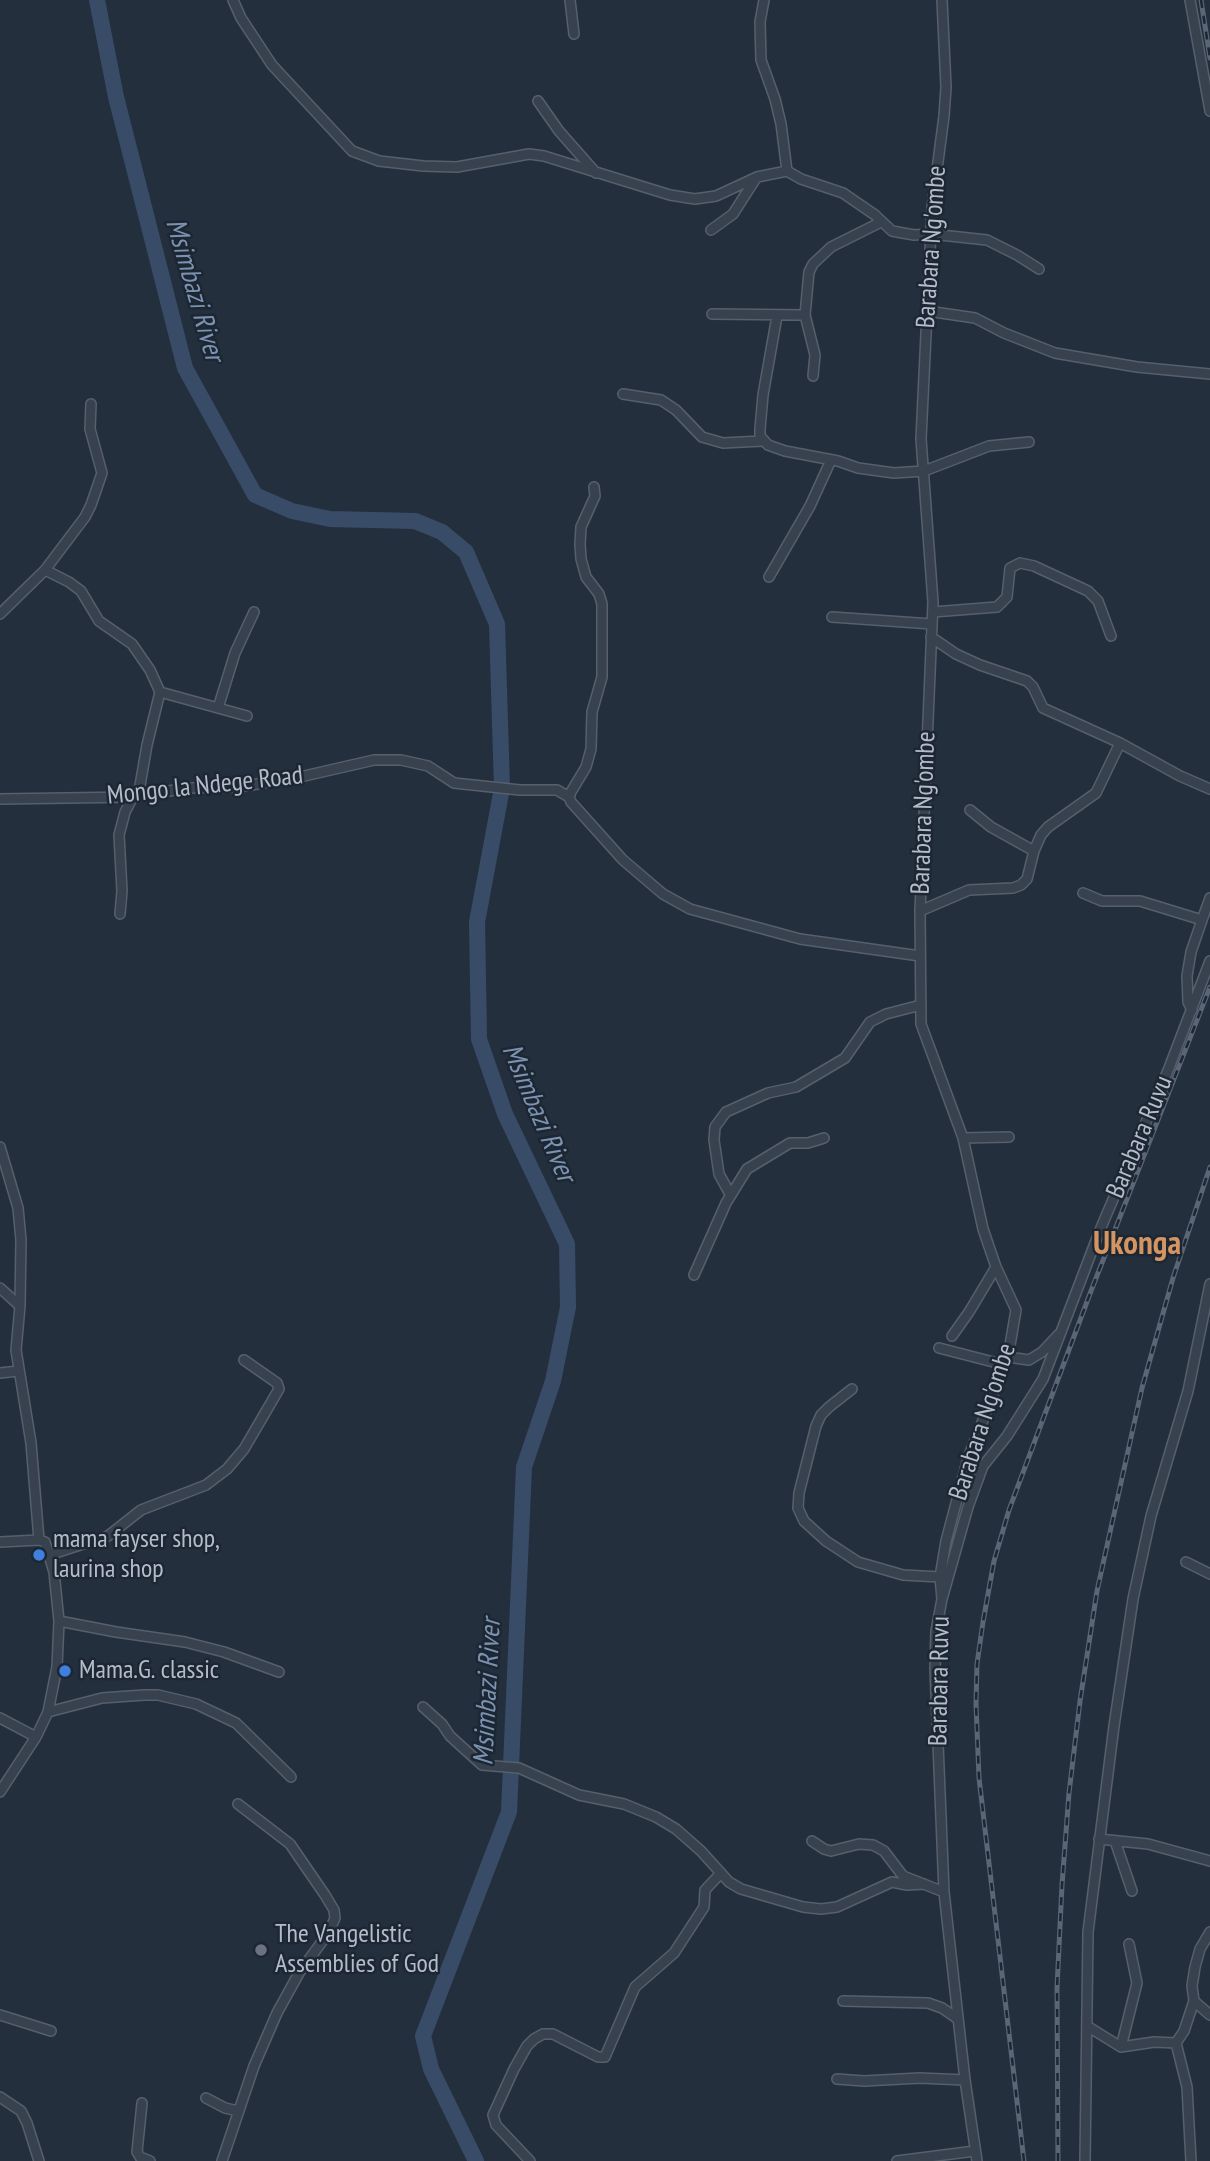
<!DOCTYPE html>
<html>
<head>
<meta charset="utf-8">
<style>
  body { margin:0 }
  canvas { display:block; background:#242f3e }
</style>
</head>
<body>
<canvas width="1210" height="2161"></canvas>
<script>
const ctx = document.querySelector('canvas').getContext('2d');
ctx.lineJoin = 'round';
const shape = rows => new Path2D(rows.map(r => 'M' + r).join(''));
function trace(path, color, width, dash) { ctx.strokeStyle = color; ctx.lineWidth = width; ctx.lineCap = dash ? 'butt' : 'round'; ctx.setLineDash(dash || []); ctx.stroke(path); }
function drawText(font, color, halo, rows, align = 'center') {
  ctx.font = font + ' "PT Sans Narrow",sans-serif'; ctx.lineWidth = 5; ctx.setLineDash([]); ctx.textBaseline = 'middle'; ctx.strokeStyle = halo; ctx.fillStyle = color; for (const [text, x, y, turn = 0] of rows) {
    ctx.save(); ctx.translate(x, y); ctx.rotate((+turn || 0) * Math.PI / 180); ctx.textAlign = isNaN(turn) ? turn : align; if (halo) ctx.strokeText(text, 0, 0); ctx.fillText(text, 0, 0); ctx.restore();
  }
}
trace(shape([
  [97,0,116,97,185,368,255,495,292,511,330,519,415,521,442,532,466,552,497,624,502,788,477,922,479,1039,505,1114,567,1244,568,1307,553,1381,524,1467,509,1812,423,2036,431,2069,476,2161]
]), '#394c67', 16);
const street = shape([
  [233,0,241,18,272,65,352,151,379,161,423,166,457,167,529,154,544,156,670,195,695,199,716,196,757,177,787,171],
  [570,0,574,34],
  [764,0,760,22,761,60,775,99,781,124,787,171,801,179,843,193,875,215,892,231,914,235,931,234,987,240,1017,255,1039,269],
  [942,0,946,87,944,116,932,208,921,439,933,602,920,911,921,1024,963,1138,983,1229,996,1267,1016,1310,1008,1357,968,1458,946,1541,940,1577,942,1599],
  [1190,0,1210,111],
  [538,101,559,131,596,173],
  [711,230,733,214,756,178],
  [927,311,975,318,1004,333,1055,353,1137,367,1210,374],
  [712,314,805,315],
  [777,316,763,395,760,429,760,436,768,445,785,451,838,461,858,468,894,473,924,471,989,446,1029,442],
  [813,376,815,355,805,315,809,272,813,264,831,247,881,222],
  [623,394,661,400,676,410,702,437,723,443,762,441],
  [594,487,595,496,581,527,580,544,581,559,586,577,599,594,602,604,602,677,592,712,591,749,586,767,571,792,569,797,571,802,623,860,663,894,690,909,800,939,920,956],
  [45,570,69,582,81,591,99,621,132,644,150,670,160,692,147,745,138,797],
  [769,577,810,506,831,460],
  [933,612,997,607,1007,597,1010,568,1020,563,1034,566,1088,591,1098,601,1111,636],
  [0,614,45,570,85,517,91,505,102,473,90,429,91,404],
  [832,617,932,624],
  [931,637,956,654,980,665,1027,681,1033,687,1043,708,1120,743,1180,776,1210,789],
  [160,692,247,716],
  [218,708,235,653,254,612],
  [0,799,133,797,187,788,239,787,300,777,374,760,401,760,428,766,454,783,520,790,557,790,569,797],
  [970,810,991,827,1034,851],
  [1083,893,1102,901,1140,901,1202,920,1210,898],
  [920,911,969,890,1013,888,1021,885,1027,879,1034,851,1041,835,1048,827,1096,793,1120,743],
  [120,914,122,891,119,835,125,812,133,797],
  [1192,1010,1188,1002,1187,976,1191,952,1202,920],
  [963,1138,1009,1137],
  [0,1147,18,1208,21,1240,20,1306,16,1350,31,1443,39,1540],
  [730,1194,719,1174,714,1140,715,1127,726,1112,768,1093,796,1087,845,1058,870,1022,886,1014,921,1005],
  [694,1275,726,1203,747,1169,790,1143,808,1143,824,1138],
  [0,1288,20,1306],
  [952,1336,969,1312,996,1267],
  [939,1348,1005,1365],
  [1008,1357,1029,1360,1042,1352,1059,1334],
  [0,1373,18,1371],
  [852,1389,829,1407,821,1415,816,1426,799,1493,798,1508,804,1521,826,1541,858,1562,903,1575,940,1577],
  [0,1542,39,1540,45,1542,54,1572,59,1621,57,1667,48,1712,36,1737,0,1792],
  [49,1555,108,1536,141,1510,206,1485,227,1469,244,1449,279,1389,277,1383,244,1360],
  [1186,1562,1210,1574],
  [59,1621,116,1632,185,1642,224,1652,279,1672],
  [423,1707,442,1724,450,1736,482,1765,519,1768,579,1795,624,1804,656,1817,676,1829,701,1851,729,1882,741,1889,803,1907,821,1909,837,1907,892,1882,907,1885,924,1884],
  [48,1712,102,1698,144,1695,158,1695,196,1704,236,1723,291,1777],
  [0,1718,36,1737],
  [1099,1839,1148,1844,1210,1861],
  [812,1841,824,1849,831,1851,859,1844,873,1845,884,1851,903,1876,944,1892],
  [1115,1841,1132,1891],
  [843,2001,928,2003,942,2008,958,2019],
  [1194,2001,1210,2015],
  [0,2015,51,2031],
  [1087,2026,1121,2047,1154,2042,1176,2043,1184,2031,1194,2001,1192,1986,1195,1967,1200,1949,1210,1932],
  [1176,2043,1187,2087,1191,2161],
  [1121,2047,1137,1983,1129,1944],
  [837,2079,864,2081,920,2078,965,2080],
  [0,2097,21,2111,27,2123,39,2161],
  [206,2098,225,2108,238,2111],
  [142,2103,137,2152,140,2157,150,2161],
  [222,2161,254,2066,277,2013,299,1973,329,1932,335,1918,334,1910,325,1895,290,1844,238,1804],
  [530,2161,496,2125,493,2115,514,2069,527,2046,534,2039,543,2034,553,2034,598,2057,605,2057,635,1987,674,1953,704,1907,705,1890,721,1873],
  [897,2161,975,2151],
  [977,2161,965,2080,944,1892,935,1669,936,1631,942,1599,968,1507,983,1466,1007,1436,1043,1379,1100,1230,1169,1068,1210,961],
  [1085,2161,1088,1932,1114,1726,1133,1599,1151,1516,1188,1391,1210,1284]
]);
trace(street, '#565f6c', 12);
trace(street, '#38414e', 9);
const rail = shape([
  [1201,0,1210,58],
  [1024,2161,979,1778,976,1704,977,1664,983,1622,994,1561,1009,1510,1091,1291,1210,987],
  [1058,2161,1057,1988,1062,1885,1069,1793,1080,1701,1097,1591,1142,1388,1173,1278,1210,1167]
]);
trace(rail, '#5a6575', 5);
trace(rail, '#1d2633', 2.5, [8]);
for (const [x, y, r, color] of [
  [39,1555,7,"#3f7fe0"],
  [65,1671,7,"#3f7fe0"],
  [261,1950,7,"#6b7280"]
]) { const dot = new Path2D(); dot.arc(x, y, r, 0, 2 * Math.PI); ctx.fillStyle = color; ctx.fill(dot); trace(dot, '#1d2633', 2.5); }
drawText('26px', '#b4bcc9', '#1d2633', [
  ["Barabara Ng'ombe",932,247,-86],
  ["Mongo la Ndege Road",205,786,-6],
  ["Barabara Ng'ombe",924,813,-88],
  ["Barabara Ruvu",1140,1137,-67],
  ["Barabara Ng'ombe",983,1422,-72],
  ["Barabara Ruvu",940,1681,-89]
]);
drawText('26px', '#b4bcc9', '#1d2633', [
  ["mama fayser shop,",53,1540],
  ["laurina shop",53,1570],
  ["Mama.G. classic",79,1671],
  ["The Vangelistic",275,1935],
  ["Assemblies of God",275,1965]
], 'left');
drawText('italic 28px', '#7c92b1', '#1d2633', [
  ["Msimbazi River",194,290,74],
  ["Msimbazi River",538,1113,67],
  ["Msimbazi River",488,1692,-87]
]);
drawText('bold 33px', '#d59563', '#1d2633', [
  ["Ukonga",1137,1245]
]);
</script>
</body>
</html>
